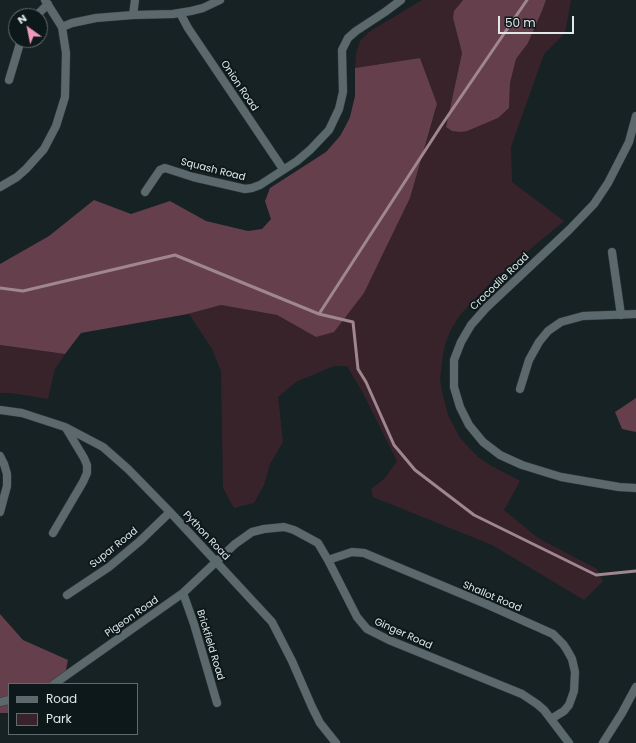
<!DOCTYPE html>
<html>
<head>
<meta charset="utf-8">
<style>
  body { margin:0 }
  #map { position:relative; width:636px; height:743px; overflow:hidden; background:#162224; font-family:Poppins,sans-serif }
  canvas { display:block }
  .legend { position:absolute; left:8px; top:683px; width:130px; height:52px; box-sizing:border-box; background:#0d181a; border:1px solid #616b6d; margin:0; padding:5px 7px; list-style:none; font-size:12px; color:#e0e8e9 }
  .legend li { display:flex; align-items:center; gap:8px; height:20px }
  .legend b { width:20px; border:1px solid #616b6d }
  .north { position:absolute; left:8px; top:8px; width:40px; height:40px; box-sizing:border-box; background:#0d181a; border:1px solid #616b6d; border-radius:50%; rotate:327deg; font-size:11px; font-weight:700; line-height:16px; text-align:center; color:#e0e8e9 }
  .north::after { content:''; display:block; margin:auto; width:14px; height:18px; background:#ef9ab8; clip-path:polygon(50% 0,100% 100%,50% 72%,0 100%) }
  .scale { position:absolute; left:498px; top:16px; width:76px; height:18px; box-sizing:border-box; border:2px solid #e0e8e9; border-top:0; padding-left:5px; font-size:12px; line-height:14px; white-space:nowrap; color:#e0e8e9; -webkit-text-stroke:3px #0d181a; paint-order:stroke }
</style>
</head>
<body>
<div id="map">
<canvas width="636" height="743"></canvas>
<ul class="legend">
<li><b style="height:5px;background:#5c696c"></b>Road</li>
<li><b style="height:11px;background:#39232b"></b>Park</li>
</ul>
<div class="north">N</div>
<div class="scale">50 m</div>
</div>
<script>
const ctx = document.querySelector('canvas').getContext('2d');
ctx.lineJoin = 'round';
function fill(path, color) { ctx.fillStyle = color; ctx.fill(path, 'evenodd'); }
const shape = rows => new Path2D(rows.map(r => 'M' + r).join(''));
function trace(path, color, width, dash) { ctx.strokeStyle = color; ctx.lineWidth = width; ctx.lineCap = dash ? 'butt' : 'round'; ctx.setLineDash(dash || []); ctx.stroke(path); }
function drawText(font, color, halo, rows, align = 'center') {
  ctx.font = font + ' Poppins,sans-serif'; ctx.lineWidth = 4; ctx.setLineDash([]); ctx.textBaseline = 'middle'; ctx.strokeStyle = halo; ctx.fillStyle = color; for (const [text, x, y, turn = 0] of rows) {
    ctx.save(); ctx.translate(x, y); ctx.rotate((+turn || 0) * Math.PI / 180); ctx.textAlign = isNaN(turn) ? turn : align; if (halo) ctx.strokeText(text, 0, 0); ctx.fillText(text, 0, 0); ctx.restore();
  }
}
fill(shape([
  [422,0,463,0,459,4,453,18,462,53,446,127,452,131,460,132,498,118,509,108,510,83,516,59,528,43,542,11,546,0,571,0,565,33,544,54,511,147,512,182,564,221,492,281,460,315,450,331,446,342,443,354,440,379,442,391,448,415,460,438,478,457,488,464,520,481,504,510,538,538,597,569,603,581,584,600,492,545,373,497,371,489,385,478,397,461,363,393,347,366,334,366,296,382,278,397,283,442,270,464,264,485,254,503,234,508,223,488,221,371,212,349,189,314,221,305,277,315,316,337,364,293,410,198,437,105,420,58,355,68,356,53,360,41,369,32],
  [0,345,65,354,55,369,48,399,11,393,0,393]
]), '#39232b');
fill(shape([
  [463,0,546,0,542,11,528,43,516,59,510,83,509,108,498,118,467,131,460,132,452,131,446,127,462,53,453,18,454,11],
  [420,58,437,104,410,198,364,293,334,332,316,337,277,315,221,305,188,314,81,333,65,354,0,345,0,264,49,236,94,200,131,214,170,201,206,221,248,231,262,229,271,219,265,201,270,188,326,152,340,136,345,127,350,117,355,96,355,68],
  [636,398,636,432,622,429,615,412],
  [0,614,23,640,68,660,63,684,9,684,9,713,0,713]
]), '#653f4c');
trace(shape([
  [0,288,23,291,175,255,319,314,353,322,358,369,366,382,394,445,415,470,474,515,596,575,636,571],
  [319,314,441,126,527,0]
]), '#9f868f', 3);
const minor = shape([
  [180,13,188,28,283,169],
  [133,15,135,0],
  [36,16,48,4],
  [62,27,72,23,96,18,133,15,173,14,191,11,203,8,220,0],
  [9,80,21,40],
  [636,116,629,142,608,183,594,204,569,230,486,308,471,325,461,342,454,360,454,387,460,407,469,425,483,442,500,455,522,465,561,477,619,487,636,488],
  [0,187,17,177,26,169,44,149,56,126,65,97,66,53,62,27,45,0],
  [145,192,160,170,165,168,193,177,245,189,252,188,260,185,297,161,310,150,329,130,339,109,343,92,342,50,348,38,356,31,385,12,401,0],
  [612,252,621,315],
  [520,389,529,360,539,342,548,331,561,322,583,316,636,314],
  [0,410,22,413,65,427,103,447,128,469,170,512,272,622,292,661,312,707,320,723,336,743],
  [0,456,4,464,7,474,7,486,0,512],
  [53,533,83,482,87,473,87,465,84,458,66,428],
  [328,560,352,552,364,553,486,604,553,634,563,644,567,650,572,659,575,672,574,691,569,705,564,711,551,719],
  [183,593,194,624,217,703],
  [67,595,109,567,140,541,170,512],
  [54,684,183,593,235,544,245,537,252,532,264,529,284,527,294,530,318,543,328,560,357,617,367,629,389,640,522,694,537,704,544,710,569,743],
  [0,702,9,700],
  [603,743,622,713,636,687]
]);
trace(minor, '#343c3d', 9);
trace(minor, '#5c696c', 8);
drawText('10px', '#e0e8e9', '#0d181a', [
  ["Onion Road",239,86,56],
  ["Squash Road",213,170,14],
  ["Crocodile Road",500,282,-44],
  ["Python Road",206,536,47],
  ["Supar Road",114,548,-39],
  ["Shallot Road",492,597,23],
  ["Pigeon Road",132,617,-35],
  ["Ginger Road",403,634,24],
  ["Brickfield Road",210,645,73]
]);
</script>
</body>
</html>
